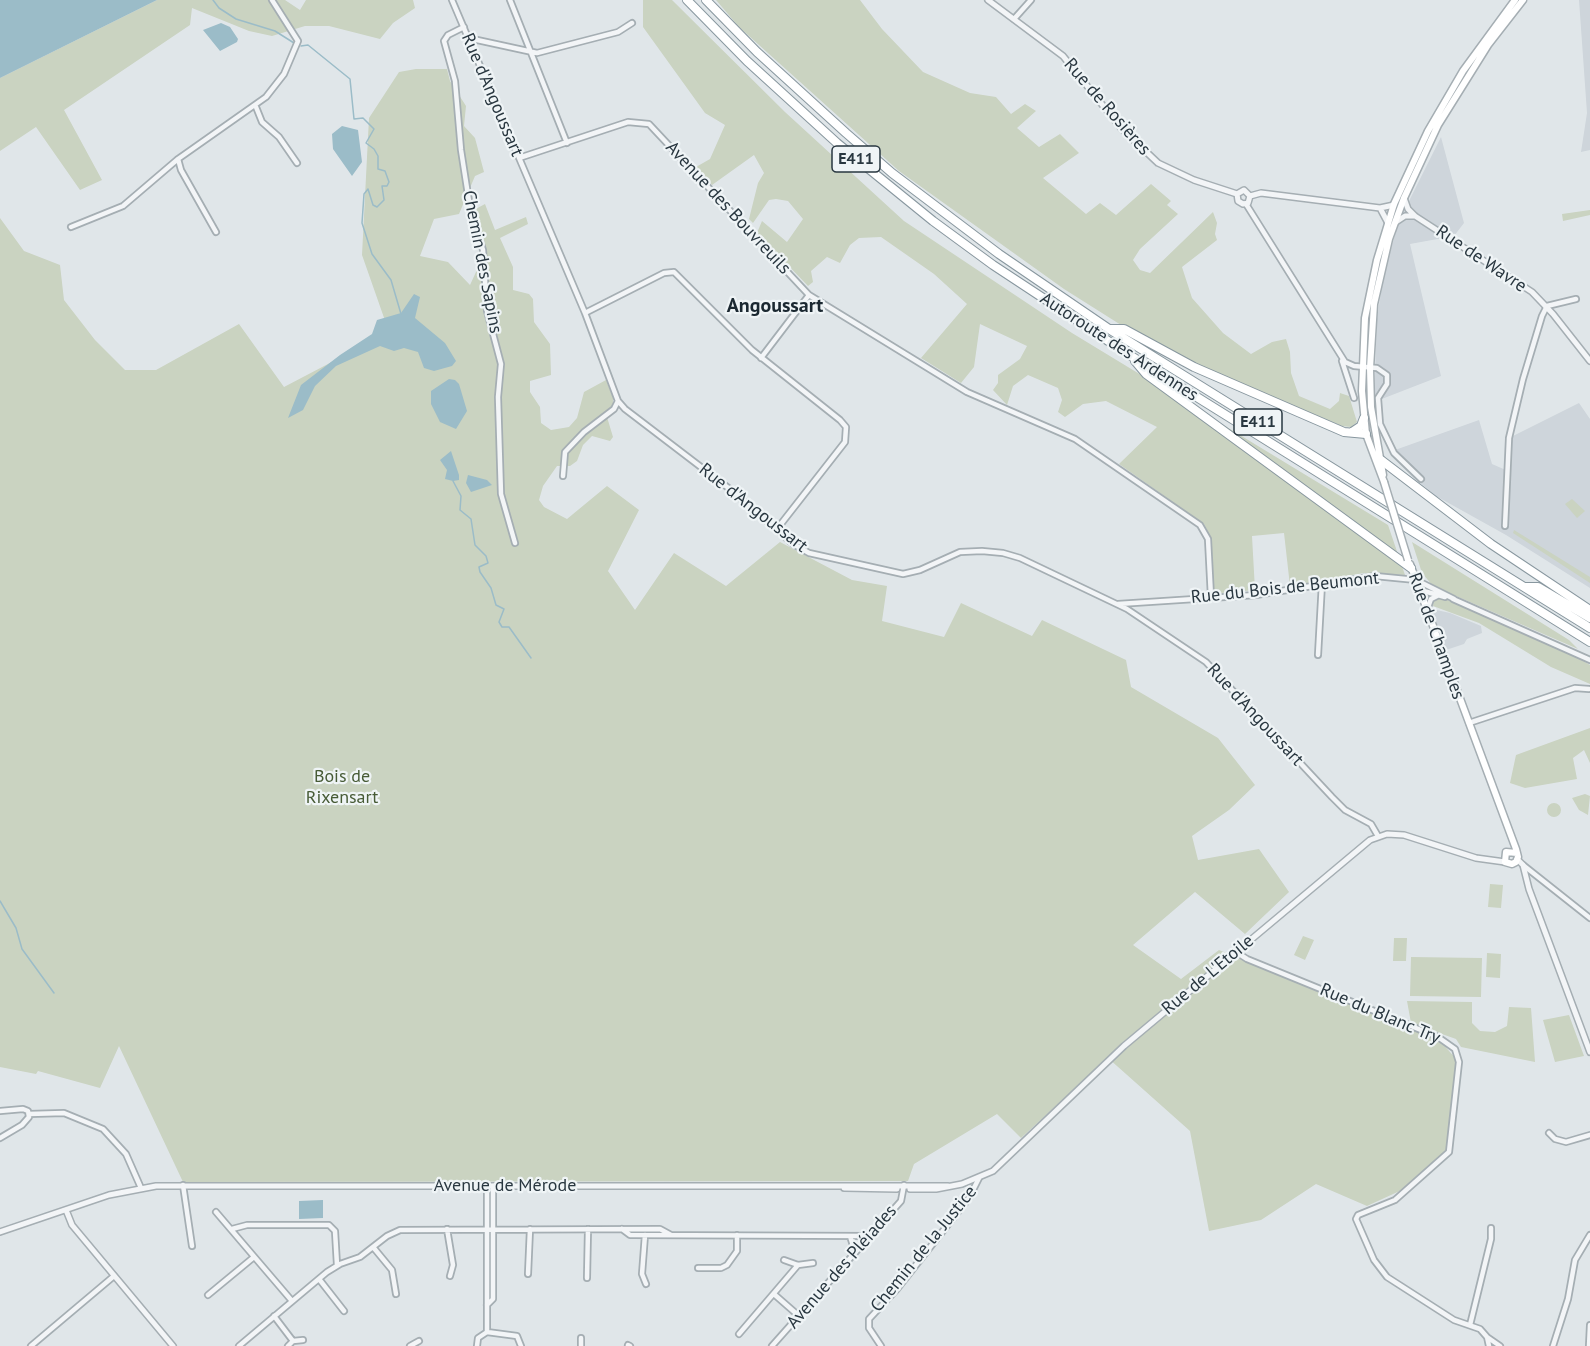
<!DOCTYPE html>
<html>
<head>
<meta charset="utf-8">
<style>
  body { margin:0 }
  canvas { display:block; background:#e0e6e9 }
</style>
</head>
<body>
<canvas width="1590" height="1346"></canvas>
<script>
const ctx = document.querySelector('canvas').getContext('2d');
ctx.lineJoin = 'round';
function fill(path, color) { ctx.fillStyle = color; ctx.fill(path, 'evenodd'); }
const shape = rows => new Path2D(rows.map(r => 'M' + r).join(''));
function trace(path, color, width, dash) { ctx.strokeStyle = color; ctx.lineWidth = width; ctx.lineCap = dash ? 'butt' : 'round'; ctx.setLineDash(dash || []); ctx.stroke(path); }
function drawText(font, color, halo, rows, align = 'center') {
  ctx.font = font + ' "PT Sans",sans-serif'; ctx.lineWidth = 4.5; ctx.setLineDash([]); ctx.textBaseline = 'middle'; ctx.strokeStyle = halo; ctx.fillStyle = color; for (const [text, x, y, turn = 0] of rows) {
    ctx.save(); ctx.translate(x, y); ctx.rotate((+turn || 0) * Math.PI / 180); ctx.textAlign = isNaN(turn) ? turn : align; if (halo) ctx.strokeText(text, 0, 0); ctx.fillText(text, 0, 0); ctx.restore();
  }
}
fill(shape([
  [1579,0,1590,0,1590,150,1581,152,1587,113],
  [1441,137,1464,223,1454,236,1410,244,1441,376,1374,402,1377,319,1384,273,1399,221],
  [1579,403,1590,419,1590,588,1506,535,1436,496,1412,476,1395,450,1479,420,1492,464,1508,471,1513,436],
  [1432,609,1450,613,1481,626,1482,633,1467,639,1464,644,1446,650]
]), '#ced5db');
fill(shape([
  [157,0,285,0,300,10,306,0,413,0,415,8,393,23,380,39,329,26,305,26,272,36,249,31,192,8,190,25,64,110,102,180,80,190,36,127,0,151,0,78],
  [643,0,672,0,785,112,904,221,1072,333,1388,525,1405,575,1364,573,1290,586,1284,533,1252,536,1255,590,1214,594,1211,538,1204,524,1119,464,1157,427,1106,401,1083,404,1065,417,1058,412,1062,400,1058,388,1028,375,1013,386,1007,405,993,390,998,383,998,375,1020,359,1027,346,980,324,974,367,961,383,921,358,967,304,934,274,881,237,859,238,850,245,840,263,827,257,811,271,813,282,808,286,757,233,762,221,787,242,803,219,788,201,776,199,769,200,753,223,749,219,758,183,764,173,754,155,712,185,696,167,710,159,725,125,705,113,643,27],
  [716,0,860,0,882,29,923,72,970,93,996,97,1011,114,1025,104,1036,111,1017,128,1039,147,1060,134,1079,153,1043,178,1086,214,1100,203,1116,215,1151,184,1171,201,1167,205,1178,214,1140,249,1133,260,1140,270,1150,273,1213,212,1217,223,1215,234,1217,240,1182,267,1192,298,1223,333,1251,354,1272,342,1286,339,1290,352,1291,373,1299,396,1330,409,1339,401,1340,393,1349,396,1357,422,1351,427,1342,426,1217,374,1140,337,1064,289,899,171,739,27],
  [416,69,447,69,450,81,466,106,464,126,475,138,484,172,475,176,459,214,434,219,420,256,448,262,470,285,476,272,480,249,470,212,485,204,495,230,526,217,528,224,500,238,513,267,513,290,529,294,533,299,534,322,550,344,551,375,530,381,530,392,540,407,541,423,551,430,569,427,577,418,584,392,606,380,613,398,613,409,607,417,613,437,610,441,592,436,583,445,577,461,570,466,557,466,543,486,539,500,544,507,567,519,607,486,639,510,608,571,635,610,674,553,726,586,780,542,852,580,887,586,882,621,944,637,961,603,1032,636,1042,620,1126,660,1131,687,1218,738,1255,785,1229,810,1192,836,1198,860,1259,849,1289,892,1245,934,1195,892,1133,945,1181,979,1219,950,1441,1042,1458,1061,1448,1154,1404,1189,1367,1206,1316,1184,1261,1220,1209,1231,1190,1131,1108,1058,1021,1138,997,1114,914,1164,908,1181,183,1182,119,1046,100,1088,38,1071,36,1074,0,1067,0,218,24,251,60,265,64,300,95,340,125,370,156,370,239,324,284,387,389,332,362,255,369,118,399,72],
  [1590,210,1590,215,1563,221,1562,214],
  [1572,499,1585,511,1577,518,1565,504],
  [1514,530,1590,577,1590,583,1513,533],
  [1412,542,1569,640,1578,649,1433,586,1422,573],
  [1443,598,1580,659,1590,665,1590,684,1551,667,1479,623,1433,606,1434,599],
  [1590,728,1590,763,1584,750,1573,758,1577,779,1525,788,1510,783,1516,755],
  [1585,794,1590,796,1588,815,1579,810,1572,798],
  '1547 810a7 7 0 1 1 14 0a7 7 0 1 1-14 0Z',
  [1490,884,1503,885,1501,908,1488,907],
  [1303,936,1314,940,1305,960,1294,955],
  [1394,938,1407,938,1406,961,1393,961],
  [1487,953,1501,954,1500,978,1486,977],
  [1411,957,1482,958,1481,997,1410,996],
  [1407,1001,1472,1002,1472,1023,1480,1031,1495,1032,1507,1026,1509,1007,1531,1008,1535,1062,1461,1047,1456,1039,1411,1023],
  [1569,1015,1584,1056,1555,1062,1543,1020]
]), '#cad3c1');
fill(shape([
  [0,0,157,0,0,78],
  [221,23,230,27,238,39,237,42,220,51,203,30],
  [342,126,358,130,362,162,352,176,333,149,332,134],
  [414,294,420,297,415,318,445,343,456,361,452,366,434,371,424,368,418,352,404,348,394,351,380,346,336,366,315,386,303,410,288,418,301,385,340,355,372,334,377,320,401,313],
  [449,379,455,380,459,384,467,411,456,429,440,422,431,404,431,391],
  [451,451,459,475,459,480,453,481,445,479,447,470,440,460],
  [468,475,487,480,492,485,471,492,466,483],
  [323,1200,323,1218,299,1219,299,1201]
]), '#9bbcc8');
trace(shape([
  [213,0,219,8,236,19,275,31,294,43],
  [301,46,308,45,350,79,354,119,363,118,374,129,366,143,374,149,378,156,378,169,385,171,389,182,387,186,382,186,384,200,377,207,373,205,368,189,364,194,362,223,372,254,391,280,401,314],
  [453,481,461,496,460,510,471,519,475,545,486,556,488,563,479,567,480,572,491,588,496,605,504,609,499,622,502,627,509,627,531,658],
  [0,901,16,928,22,949,54,993]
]), '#9bbcc8', 1.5);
const minor = shape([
  [452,0,585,313,618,401,625,409,731,490,793,544,809,553,903,574,920,570,960,552,982,551,1003,553,1020,558,1127,609,1206,662,1332,797,1345,810,1371,824,1378,836],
  [510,0,567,143],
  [1014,19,1031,0],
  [464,27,448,35,444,41,455,81,461,150,471,214,483,250,487,311,501,364,498,397,501,494,515,543],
  [468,38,537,53,618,32,632,23],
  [256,107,262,122,279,137,297,163],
  [519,158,628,122,649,124,809,295,967,392,1075,439,1200,525,1208,539,1211,597],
  [178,159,181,170,216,232],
  [1246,204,1345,362,1354,366,1377,368,1387,375,1387,384,1378,398,1380,424,1394,453,1421,479],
  [71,227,123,206,178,159,266,97,284,74,298,41,272,0],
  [585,313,664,273,674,272,752,350,840,420,846,427,845,442,777,529],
  [761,358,809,295],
  [1342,361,1354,398],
  [563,476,565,452,584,432,614,409,618,401],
  [1505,526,1509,438,1523,379,1542,316,1547,306,1576,299],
  [1420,590,1445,597],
  [1453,599,1590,660],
  [1118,604,1256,595,1375,576,1416,580,1454,599],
  [1427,610,1431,599,1439,595],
  [1318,655,1322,583],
  [1469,723,1575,688,1589,689],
  [1523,865,1590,918],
  [1236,952,1247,959,1438,1037,1455,1049,1459,1062,1449,1152,1395,1200,1358,1215,1356,1219,1374,1260,1387,1277,1454,1320,1480,1329,1487,1337,1489,1346],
  [0,1111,23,1109,28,1111,29,1117,22,1125,0,1138],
  [29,1114,64,1113,103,1129,126,1154,141,1188],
  [1549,1133,1555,1139,1566,1142,1590,1135],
  [183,1185,192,1246],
  [487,1186,487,1332],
  [216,1212,292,1301],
  [232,1229,247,1225,329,1225,335,1231,337,1265],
  [447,1229,453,1265,450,1276],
  [622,1229,630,1235,870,1236],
  [645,1235,642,1274,646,1284],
  [850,1236,855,1252],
  [373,1247,392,1270,396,1294],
  [784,1260,798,1265,813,1263],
  [698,1268,721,1268,727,1265,737,1251,737,1235],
  [528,1274,530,1229],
  [587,1278,588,1229],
  [319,1279,344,1311],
  [208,1295,254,1257],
  [775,1295,799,1316],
  [487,1305,493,1299,493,1186],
  [274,1316,293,1341,288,1346],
  [1470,1325,1491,1239,1491,1228],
  [487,1332,517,1336,521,1346],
  [739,1334,798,1265],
  [1487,1337,1500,1346],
  [293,1341,303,1340],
  [628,1345,630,1346],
  [31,1346,114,1276],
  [239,1346,327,1272,340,1264,360,1257,387,1236,400,1230,660,1229,671,1235],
  [410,1346,419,1341],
  [477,1346,478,1338,487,1332],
  [581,1346,581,1338],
  [772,1346,901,1201,904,1185],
  [881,1346,869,1328,869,1319,897,1289,969,1198,979,1178],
  [1553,1346,1568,1299,1575,1260,1590,1235],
  [1589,1346,1590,1325]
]);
const tertiary = shape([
  [988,0,1063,56,1121,128,1158,163,1194,180,1237,194],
  [1237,194,1238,201,1243,204,1248,203,1250,196],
  [1237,194,1244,190,1250,196],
  [1250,196,1261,193,1380,208,1394,205],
  [1404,198,1408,209,1415,216,1532,292,1553,314,1590,361],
  [1380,208,1388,223],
  [1396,222,1405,216,1415,216],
  [1517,859,1523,865,1529,889,1590,1052],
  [844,1188,897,1189],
  [910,1189,936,1189,962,1184,993,1171,1124,1046,1370,840,1387,834,1404,835,1476,858,1505,862],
  [66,1210,72,1225,173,1346],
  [0,1232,109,1195,156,1186,948,1186]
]);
const secondary = shape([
  [1383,475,1371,407,1370,368,1374,304,1389,239,1404,198,1438,125,1488,45,1523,0],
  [1384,482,1366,434,1362,391,1365,318,1377,260,1394,204,1428,131,1463,71,1515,0],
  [1410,564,1516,849,1518,857,1516,862,1512,864,1505,862,1506,852,1517,853]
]);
const motorway = shape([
  [687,0,747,61,837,143,933,221,993,265,1131,356,1590,642],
  [706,0,757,52,846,133,892,173,999,254,1109,329,1590,628],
  [1111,329,1124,329,1194,367,1344,432,1366,434],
  [1135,361,1146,374,1411,568],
  [1352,432,1361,426,1364,418],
  [1381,460,1491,544,1590,610],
  [1525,587,1538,587,1590,618]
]);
trace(minor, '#a5aeb3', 8);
trace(tertiary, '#a5aeb3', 8);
trace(secondary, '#a5aeb3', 9);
trace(motorway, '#88979f', 10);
trace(minor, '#f3f5f7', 4.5);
trace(tertiary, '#f3f5f7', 5);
trace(secondary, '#fff', 6);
trace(motorway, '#fff', 8);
const secondaryBridge = shape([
  [1384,482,1408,560]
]);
trace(secondaryBridge, '#a5aeb3', 9, []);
trace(secondaryBridge, '#fff', 6);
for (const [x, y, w] of [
  [856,159,48],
  [1258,422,48]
]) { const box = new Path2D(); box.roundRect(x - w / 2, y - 13, w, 26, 4.5); ctx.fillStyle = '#eff4f6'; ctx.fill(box); trace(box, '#293740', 1.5); }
drawText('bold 16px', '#293740', null, [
  ["E411",856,159],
  ["E411",1258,422]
]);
drawText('18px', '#293740', '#eff4f6', [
  ["Rue d'Angoussart",492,95,67],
  ["Rue de Rosières",1107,107,49],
  ["Avenue des Bouvreuils",728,208,47],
  ["Rue de Wavre",1481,259,34],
  ["Chemin des Sapins",482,262,79],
  ["Autoroute des Ardennes",1119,347,33],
  ["Rue d'Angoussart",753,508,38],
  ["Rue du Bois de Beumont",1285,588,-6],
  ["Rue de Champles",1436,636,70],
  ["Rue d'Angoussart",1255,715,47],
  ["Rue de L'Etoile",1208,975,-40],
  ["Rue du Blanc Try",1380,1014,23],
  ["Avenue de Mérode",505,1186],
  ["Chemin de la Justice",924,1249,-51],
  ["Avenue des Pléiades",842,1267,-49]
]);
drawText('18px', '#475b36', '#eff4f6', [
  ["Bois de",342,777],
  ["Rixensart",342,798]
]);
drawText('bold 20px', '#1b2831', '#eff4f6', [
  ["Angoussart",775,306]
]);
</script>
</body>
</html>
